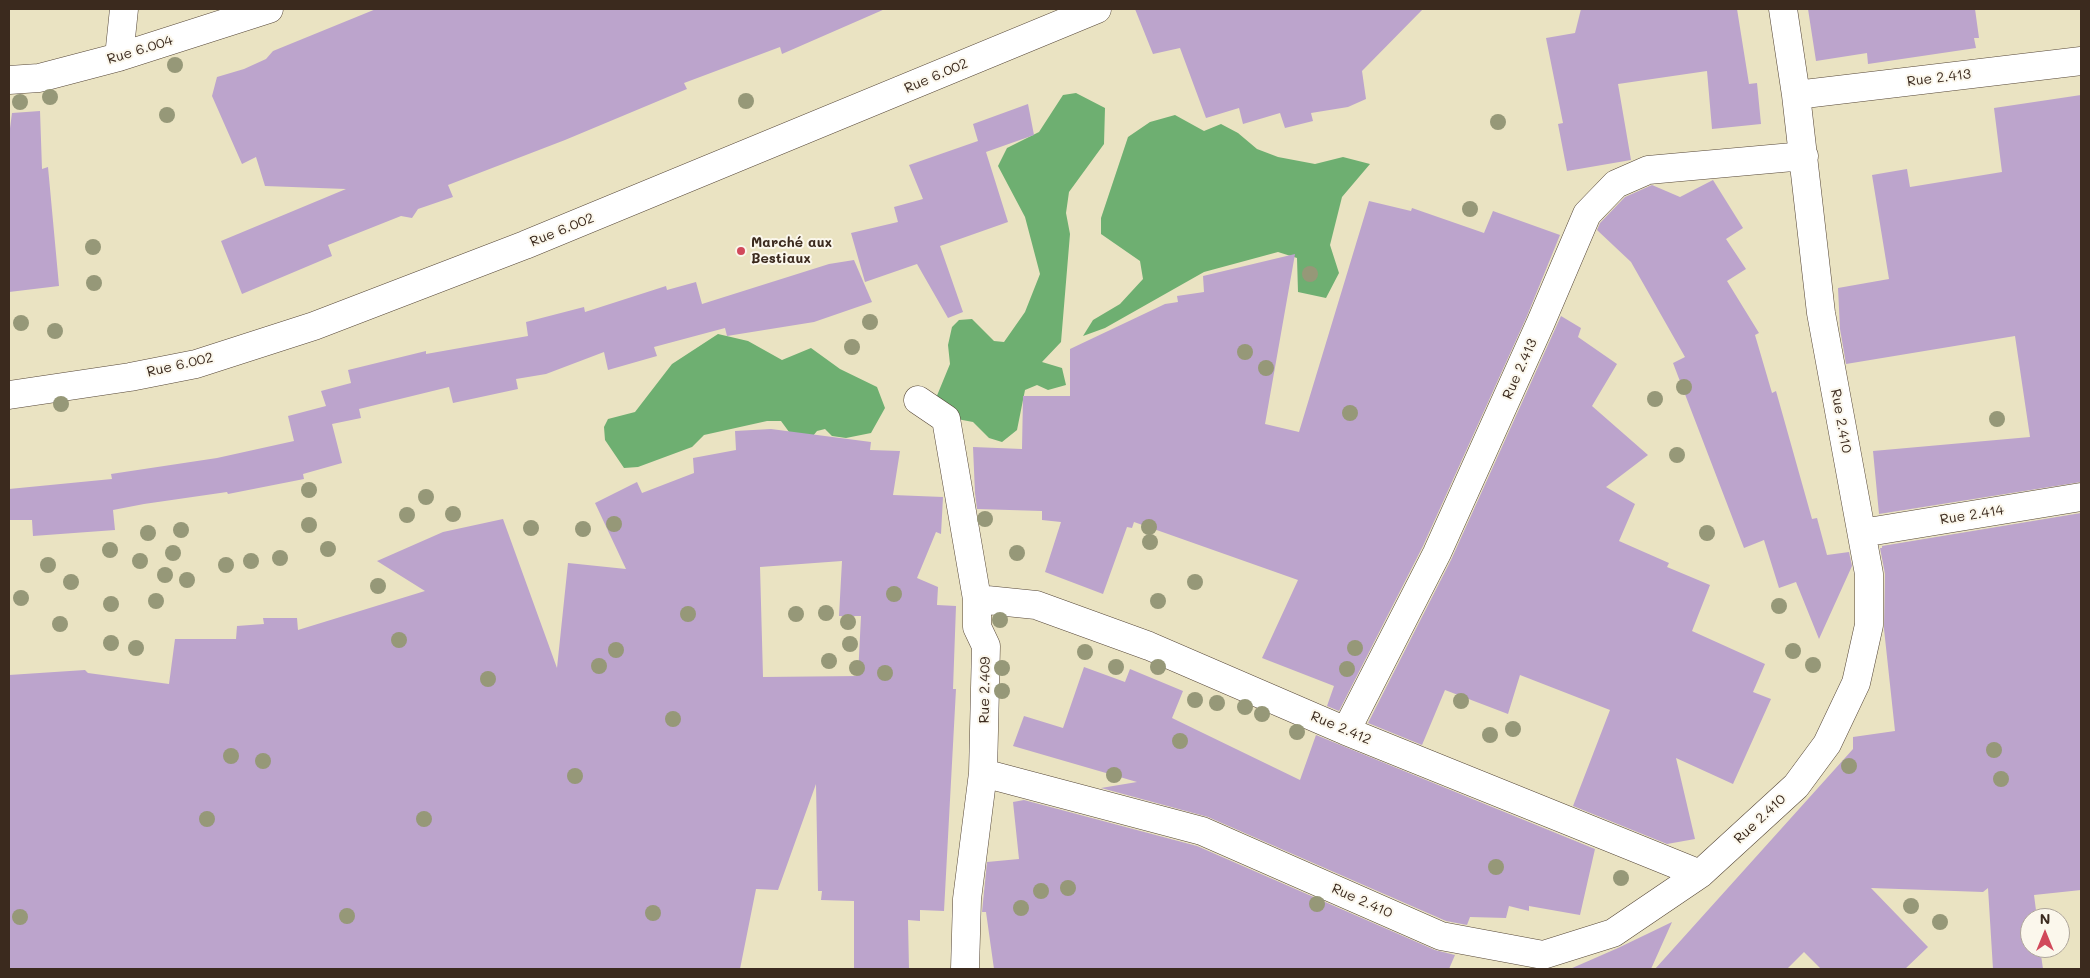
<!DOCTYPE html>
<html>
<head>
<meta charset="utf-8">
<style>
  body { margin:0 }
  #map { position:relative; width:2090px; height:978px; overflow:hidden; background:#eae3c2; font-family:Mali,sans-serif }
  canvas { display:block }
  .frame { position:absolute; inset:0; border:10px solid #3b2a1e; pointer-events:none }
  .north { position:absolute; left:2020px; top:908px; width:50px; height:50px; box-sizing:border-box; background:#fbf7ec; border:1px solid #aea59a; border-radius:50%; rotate:0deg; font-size:14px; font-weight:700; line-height:20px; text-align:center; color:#3b2a1e }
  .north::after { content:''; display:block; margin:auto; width:18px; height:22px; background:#d1495b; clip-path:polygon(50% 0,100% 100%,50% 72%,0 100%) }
</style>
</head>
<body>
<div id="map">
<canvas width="2090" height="978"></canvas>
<div class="frame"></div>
<div class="north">N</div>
</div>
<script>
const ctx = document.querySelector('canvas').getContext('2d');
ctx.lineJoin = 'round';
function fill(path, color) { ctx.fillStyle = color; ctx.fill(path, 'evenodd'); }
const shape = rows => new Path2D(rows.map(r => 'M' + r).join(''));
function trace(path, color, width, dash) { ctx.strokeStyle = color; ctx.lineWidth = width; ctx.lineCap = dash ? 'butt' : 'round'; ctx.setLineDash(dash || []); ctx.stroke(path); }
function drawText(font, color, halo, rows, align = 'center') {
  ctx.font = font + ' Mali,sans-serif'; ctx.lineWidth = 4; ctx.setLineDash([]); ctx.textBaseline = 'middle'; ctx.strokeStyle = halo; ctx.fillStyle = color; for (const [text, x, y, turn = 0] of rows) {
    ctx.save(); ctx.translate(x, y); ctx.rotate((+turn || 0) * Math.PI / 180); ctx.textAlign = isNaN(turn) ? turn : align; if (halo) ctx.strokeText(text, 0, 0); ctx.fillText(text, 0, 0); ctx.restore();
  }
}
fill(shape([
  [1076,93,1105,108,1104,144,1069,192,1066,213,1070,234,1061,342,1042,362,1062,368,1066,385,1048,390,1037,385,1025,390,1017,430,1002,442,989,438,973,422,957,419,936,398,950,364,948,345,952,327,959,320,972,319,994,341,1004,342,1025,312,1040,274,1025,217,998,166,1007,148,1039,132,1063,95],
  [1175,115,1204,131,1221,124,1238,133,1257,149,1278,157,1315,164,1343,157,1370,164,1342,197,1330,245,1339,273,1326,298,1298,292,1297,258,1278,252,1204,272,1105,328,1083,336,1093,320,1120,304,1143,279,1140,261,1101,234,1101,218,1128,137,1150,122],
  [718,334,748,341,782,360,811,348,840,369,877,387,885,408,871,433,846,438,832,436,825,429,817,431,808,442,792,436,781,421,767,421,704,435,692,447,638,467,624,468,605,440,604,427,608,419,635,412,672,364]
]), '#6eaf71');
fill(shape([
  [376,9,885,9,782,54,780,47,684,83,687,89,565,140,448,185,453,197,418,209,412,218,401,216,328,245,332,256,242,294,221,241,346,189,265,186,256,157,242,164,212,96,217,77,244,69,266,59,273,51],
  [1135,9,1423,9,1362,71,1366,99,1348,107,1311,113,1313,121,1285,128,1280,113,1243,124,1239,108,1206,118,1180,48,1153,54],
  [1581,9,1737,9,1749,84,1757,83,1761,124,1712,129,1707,71,1618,84,1631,160,1567,171,1558,124,1563,123,1546,38,1575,33],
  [1808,9,1975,9,1979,38,1974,38,1976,48,1868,64,1867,53,1816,61],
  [2081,95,2081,482,1879,514,1873,451,2030,437,2015,336,1846,364,1840,329,1838,288,1889,279,1872,175,1907,169,1910,187,2002,172,1994,108],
  [1028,104,1034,135,986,152,1008,222,940,246,963,312,948,318,917,264,865,282,851,233,898,222,894,207,923,199,909,165,978,141,973,124],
  [40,111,42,169,48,167,59,286,9,292,9,136,12,113],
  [1713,180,1743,228,1726,239,1746,269,1727,281,1759,333,1755,335,1772,393,1776,391,1812,519,1817,518,1827,555,1849,552,1852,566,1819,639,1796,582,1779,588,1764,540,1744,548,1673,363,1685,357,1631,262,1597,230,1600,223,1625,197,1652,185,1680,197],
  [1369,201,1411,211,1412,208,1484,233,1493,211,1560,235,1527,316,1423,546,1339,711,1327,706,1334,686,1262,658,1298,580,1134,522,1132,528,1127,527,1103,594,1045,572,1061,522,1042,520,1042,511,977,509,975,493,973,447,1022,449,1023,396,1070,396,1070,349,1165,304,1178,302,1177,296,1204,292,1203,276,1295,254,1265,424,1299,432],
  [854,260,872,302,814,322,727,336,725,328,654,347,657,356,608,370,604,352,546,374,516,379,518,389,453,403,449,387,359,409,361,418,332,424,342,463,303,474,304,479,228,494,227,492,144,504,113,510,115,530,33,536,32,520,9,520,9,489,112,479,111,474,217,458,294,441,288,416,326,406,321,391,351,383,348,370,426,351,426,354,528,336,526,322,584,307,585,312,666,286,667,290,696,282,702,304,829,264],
  [1561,316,1581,328,1578,337,1617,364,1592,406,1648,455,1606,487,1635,504,1619,541,1669,563,1667,567,1710,585,1692,631,1765,664,1753,692,1771,699,1733,784,1676,758,1695,839,1667,844,1573,806,1610,710,1520,675,1508,714,1445,690,1422,745,1368,723,1451,560],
  [771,429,871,442,870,450,900,451,893,495,943,497,941,534,936,532,917,578,938,587,937,605,956,606,953,689,956,689,944,911,920,910,920,921,908,920,909,969,854,969,854,901,821,900,822,891,818,891,816,784,778,890,756,889,740,969,9,969,9,675,85,670,88,673,169,684,175,639,236,639,237,626,264,624,263,618,297,618,298,630,425,591,377,561,443,532,503,519,557,668,568,563,626,569,595,503,637,482,642,493,694,473,693,458,736,450,735,431],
  [842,561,839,616,861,616,858,676,763,677,760,567],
  [2081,513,2081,890,2034,895,2037,918,2030,918,2030,948,2040,948,2043,969,1993,969,1988,888,1983,892,1871,888,1928,947,1905,969,1821,969,1804,952,1787,969,1655,969,1853,749,1853,737,1895,731,1884,629,1885,574,1880,548,1882,548,1882,546],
  [1084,667,1125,682,1130,669,1183,691,1172,718,1300,780,1316,735,1595,849,1580,915,1529,906,1529,911,1509,906,1506,918,1470,917,1467,925,1446,921,1208,817,1101,788,1137,782,1013,746,1024,716,1063,728],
  [1024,800,1197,846,1435,950,1455,955,1449,969,994,969,986,912,982,912,987,862,1019,859,1013,802],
  [1672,922,1651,969,1570,969,1618,948]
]), '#bca4cc');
const minor = shape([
  [119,57,124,9],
  [9,80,39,78,119,57,269,9],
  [1796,95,2081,61],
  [9,395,130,377,196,364,314,326,525,245,1097,9],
  [918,400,946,419,977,599,977,627,986,646,983,773,967,899,965,969],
  [1862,533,2081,497],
  [977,599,1036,605,1149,646,1346,731,1700,874],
  [1346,731,1437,553,1541,322,1587,214,1616,184,1648,170,1804,156],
  [983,773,1202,831,1441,936,1543,955,1613,933,1700,874,1796,786,1827,744,1856,683,1869,625,1869,574,1821,313,1796,95,1783,9]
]);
trace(minor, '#554637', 29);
trace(minor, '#fff', 28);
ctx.fillStyle = '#969878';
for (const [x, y] of [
  [175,65],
  [50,97],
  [746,101],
  [20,102],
  [167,115],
  [1498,122],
  [1470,209],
  [93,247],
  [1310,274],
  [94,283],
  [870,322],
  [21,323],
  [55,331],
  [852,347],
  [1245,352],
  [1266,368],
  [1684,387],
  [1655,399],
  [61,404],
  [1350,413],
  [1997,419],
  [1677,455],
  [309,490],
  [426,497],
  [453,514],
  [407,515],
  [985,519],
  [614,524],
  [309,525],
  [1149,527],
  [531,528],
  [583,529],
  [181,530],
  [148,533],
  [1707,533],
  [1150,542],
  [328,549],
  [110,550],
  [173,553],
  [1017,553],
  [280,558],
  [140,561],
  [251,561],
  [48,565],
  [226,565],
  [165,575],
  [187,580],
  [71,582],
  [1195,582],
  [378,586],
  [894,594],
  [21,598],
  [156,601],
  [1158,601],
  [111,604],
  [1779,606],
  [826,613],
  [688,614],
  [796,614],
  [1000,620],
  [848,622],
  [60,624],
  [399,640],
  [111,643],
  [850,644],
  [136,648],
  [1355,648],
  [616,650],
  [1793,651],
  [1085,652],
  [829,661],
  [1813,665],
  [599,666],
  [1116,667],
  [1158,667],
  [857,668],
  [1002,668],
  [1347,669],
  [885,673],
  [488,679],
  [1002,691],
  [1195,700],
  [1461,701],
  [1217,703],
  [1245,707],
  [1262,714],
  [673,719],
  [1513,729],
  [1297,732],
  [1490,735],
  [1180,741],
  [1994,750],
  [231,756],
  [263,761],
  [1849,766],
  [1114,775],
  [575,776],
  [2001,779],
  [207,819],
  [424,819],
  [1496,867],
  [1621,878],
  [1068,888],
  [1041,891],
  [1317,904],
  [1911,906],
  [1021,908],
  [653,913],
  [347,916],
  [20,917],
  [1940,922]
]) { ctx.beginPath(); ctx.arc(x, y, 8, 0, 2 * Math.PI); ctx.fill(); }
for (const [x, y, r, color] of [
  [741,251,5,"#d1495b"]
]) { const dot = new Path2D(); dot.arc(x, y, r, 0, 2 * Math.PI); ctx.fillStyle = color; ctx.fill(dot); trace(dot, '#fbf7ec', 2); }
drawText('14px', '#3b2a1e', '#fbf7ec', [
  ["Rue 6.004",140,50,-17],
  ["Rue 6.002",936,76,-23],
  ["Rue 2.413",1939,78,-7],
  ["Rue 6.002",562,230,-22],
  ["Rue 6.002",180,365,-13],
  ["Rue 2.413",1520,369,-66],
  ["Rue 2.410",1841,421,80],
  ["Rue 2.414",1972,515,-9],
  ["Rue 2.409",985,690,-89],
  ["Rue 2.412",1341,728,23],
  ["Rue 2.410",1760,819,-43],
  ["Rue 2.410",1362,901,24]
]);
drawText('bold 14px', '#3b2a1e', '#fbf7ec', [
  ["Marché aux",751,243],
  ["Bestiaux",751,259]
], 'left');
</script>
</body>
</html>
